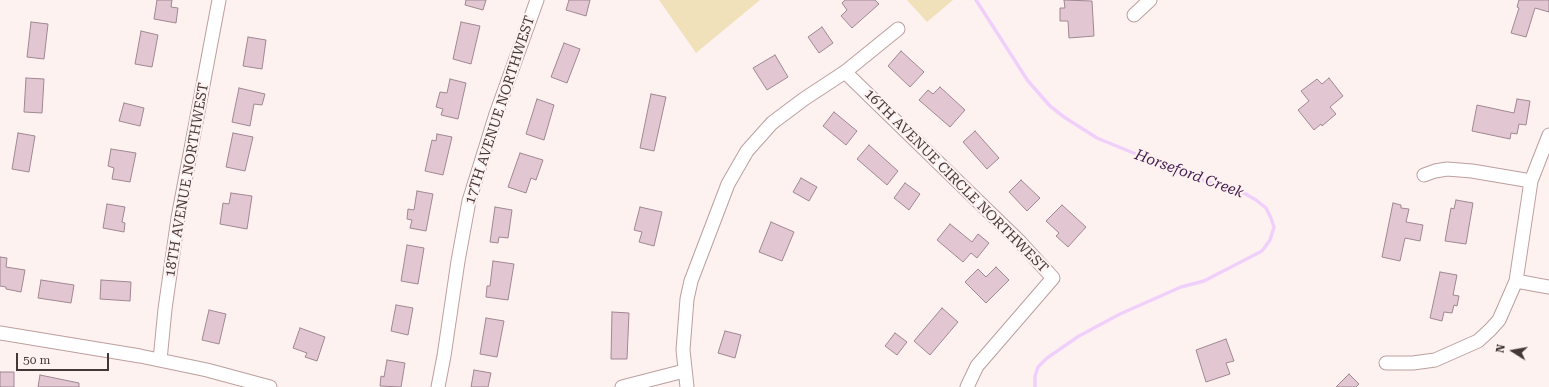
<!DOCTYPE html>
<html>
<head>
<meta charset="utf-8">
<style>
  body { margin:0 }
  #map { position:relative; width:1549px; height:387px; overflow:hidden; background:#fef2f1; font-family:"Roboto Serif",serif }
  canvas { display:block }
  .north { position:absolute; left:1493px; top:331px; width:40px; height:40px; -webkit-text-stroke:3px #fef2f1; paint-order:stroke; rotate:281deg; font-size:11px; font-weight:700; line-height:16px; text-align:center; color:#443837 }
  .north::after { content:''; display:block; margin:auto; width:14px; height:18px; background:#443837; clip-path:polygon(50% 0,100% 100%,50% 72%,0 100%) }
  .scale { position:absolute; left:16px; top:353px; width:93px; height:18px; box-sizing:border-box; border:2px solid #443837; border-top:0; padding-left:5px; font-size:12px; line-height:14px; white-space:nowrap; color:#443837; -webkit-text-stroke:3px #fef2f1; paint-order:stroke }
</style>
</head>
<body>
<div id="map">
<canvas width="1549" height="387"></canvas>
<div class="north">N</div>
<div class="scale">50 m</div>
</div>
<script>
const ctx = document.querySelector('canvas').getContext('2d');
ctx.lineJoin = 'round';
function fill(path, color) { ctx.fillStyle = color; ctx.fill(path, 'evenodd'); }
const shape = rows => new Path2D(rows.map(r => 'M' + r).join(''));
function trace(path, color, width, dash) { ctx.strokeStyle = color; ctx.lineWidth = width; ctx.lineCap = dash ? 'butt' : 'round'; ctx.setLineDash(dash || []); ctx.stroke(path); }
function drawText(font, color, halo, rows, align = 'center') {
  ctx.font = font + ' "Roboto Serif",serif'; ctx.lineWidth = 4; ctx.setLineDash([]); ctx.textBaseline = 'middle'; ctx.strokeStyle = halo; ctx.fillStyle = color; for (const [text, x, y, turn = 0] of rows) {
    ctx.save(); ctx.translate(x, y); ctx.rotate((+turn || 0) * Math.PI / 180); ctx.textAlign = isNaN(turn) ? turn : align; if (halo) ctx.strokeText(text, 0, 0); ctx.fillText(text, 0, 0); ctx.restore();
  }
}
fill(shape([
  [659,0,760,0,696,53],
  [907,0,953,0,927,22]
]), '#f0e1bb');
trace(shape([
  [976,0,1028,81,1050,106,1064,117,1097,138,1153,161,1164,168,1244,193,1256,200,1266,208,1271,218,1274,227,1270,240,1262,251,1204,281,1181,287,1120,314,1079,336,1047,358,1038,367,1035,376,1035,387]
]), '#f0d0fa', 3.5);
const building = shape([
  [157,0,172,0,171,7,178,8,176,23,154,19,157,0],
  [466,0,486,0,483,10,465,5,466,0],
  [569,0,590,0,586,16,566,10,569,0],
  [845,0,875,0,879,4,852,28,841,16,847,10,842,3,845,0],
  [1064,0,1092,1,1094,36,1069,38,1068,21,1060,21,1060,8,1065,8,1064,0],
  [1519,0,1549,0,1549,12,1535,8,1526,37,1511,33,1519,8,1517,7,1519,0],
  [31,22,48,24,44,59,27,57,31,22],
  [461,22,480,26,471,64,453,59,461,22],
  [822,27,833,43,819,53,808,37,822,27],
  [141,31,158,35,152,67,135,64,141,31],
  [248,37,266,40,262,69,243,66,248,37],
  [564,43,580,49,567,83,551,77,564,43],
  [901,51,924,72,910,87,888,66,901,51],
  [775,55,788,77,767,90,753,68,775,55],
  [26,78,44,79,42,113,24,112,26,78],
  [1329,78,1343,96,1330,107,1336,114,1322,126,1321,124,1314,130,1298,110,1309,101,1301,91,1317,79,1322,84,1329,78],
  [450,79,466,83,458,119,441,115,443,109,436,107,440,92,447,93,450,79],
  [940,87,965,110,950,127,919,100,928,90,933,94,940,87],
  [239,88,265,94,262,105,254,104,250,126,232,122,239,88],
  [651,94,666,97,654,151,640,148,651,94],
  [537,99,554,105,544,140,526,134,537,99],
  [1517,99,1530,101,1526,125,1519,124,1517,134,1511,133,1510,139,1472,131,1477,105,1514,113,1517,99],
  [124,103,144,108,140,126,119,121,124,103],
  [834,112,857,131,846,145,823,126,834,112],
  [975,131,999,158,987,169,963,142,975,131],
  [18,133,35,136,29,172,12,169,18,133],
  [233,133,253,137,245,171,226,167,233,133],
  [437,134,452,137,443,175,425,171,432,140,436,141,437,134],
  [869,145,898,171,887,185,857,159,869,145],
  [111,149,136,153,130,182,112,179,114,168,108,166,111,149],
  [520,153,543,160,536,180,531,178,526,193,508,187,520,153],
  [801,178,817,187,809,201,793,192,801,178],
  [1021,180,1040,198,1027,211,1009,192,1021,180],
  [905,183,920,194,909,210,894,198,905,183],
  [417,191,433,194,426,231,410,228,412,220,407,219,408,209,414,210,417,191],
  [231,193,252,196,247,229,220,224,223,203,229,204,231,193],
  [1456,200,1473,203,1466,244,1445,241,1451,208,1454,209,1456,200],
  [1393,203,1401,205,1401,208,1409,209,1406,222,1423,225,1420,241,1405,238,1400,261,1382,257,1393,203],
  [107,204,125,207,122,222,125,223,124,232,103,228,107,204],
  [1062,205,1086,227,1068,247,1056,236,1059,233,1046,221,1062,205],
  [495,207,512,210,508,238,499,237,498,243,490,242,495,207],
  [640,207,662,212,654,246,639,242,642,232,634,230,640,207],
  [771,222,794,232,782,261,759,252,771,222],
  [950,224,972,242,978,234,989,243,977,258,971,253,963,262,937,240,950,224],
  [407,245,424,248,418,284,401,281,407,245],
  [0,257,7,258,6,267,25,270,21,292,6,289,6,287,0,286,0,257],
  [493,261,514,264,508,300,486,297,487,286,490,286,493,261],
  [996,267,1009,280,986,303,965,282,978,269,986,277,996,267],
  [1440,272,1457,275,1453,295,1459,296,1457,306,1454,305,1452,313,1444,312,1442,321,1430,318,1440,272],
  [41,280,74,285,71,303,38,298,41,280],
  [101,280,131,282,130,301,100,299,101,280],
  [396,305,413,308,408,335,391,331,396,305],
  [942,308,958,322,930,355,914,341,942,308],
  [209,310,226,314,219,344,202,340,209,310],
  [612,312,629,313,627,359,611,359,612,312],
  [486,318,504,321,497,357,480,354,486,318],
  [300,328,325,337,317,361,305,357,307,353,293,348,300,328],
  [725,331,741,335,735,358,718,353,725,331],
  [895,333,907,342,897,355,885,346,895,333],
  [1226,339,1234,361,1226,363,1230,374,1206,382,1196,350,1226,339],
  [387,360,405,363,401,387,380,386,381,376,384,377,387,360],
  [474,370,491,373,488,387,471,387,474,370],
  [0,372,14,372,14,387,0,387,0,372],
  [1349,374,1359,384,1356,387,1336,387,1349,374],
  [40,375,79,383,79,387,38,387,40,375]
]);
fill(building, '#e2c7d2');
trace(building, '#a08791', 1);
const minor = shape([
  [1134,15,1150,0],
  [845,72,1020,242,1053,278,977,366,967,387],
  [1424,175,1435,171,1447,169,1472,171,1531,181],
  [1516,281,1549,287],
  [0,333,140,356,207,370,270,387],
  [160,360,165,309,178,218,219,0],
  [1386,363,1413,363,1435,360,1478,341,1490,330,1499,320,1516,281,1531,181,1549,135],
  [438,387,444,356,458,261,469,201,496,114,537,0],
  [622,387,684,371],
  [687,387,683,350,687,299,691,281,728,184,747,151,772,123,804,99,845,72,898,29]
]);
trace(minor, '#bb9f9d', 15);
trace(minor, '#fff', 13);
drawText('14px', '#443837', '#fef2f1', [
  ["17TH AVENUE NORTHWEST",500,110,-72],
  ["18TH AVENUE NORTHWEST",187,180,-80],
  ["16TH AVENUE CIRCLE NORTHWEST",956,181,45]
]);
drawText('italic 15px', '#451e50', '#fef2f1', [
  ["Horseford Creek",1189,174,20]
]);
</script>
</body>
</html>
